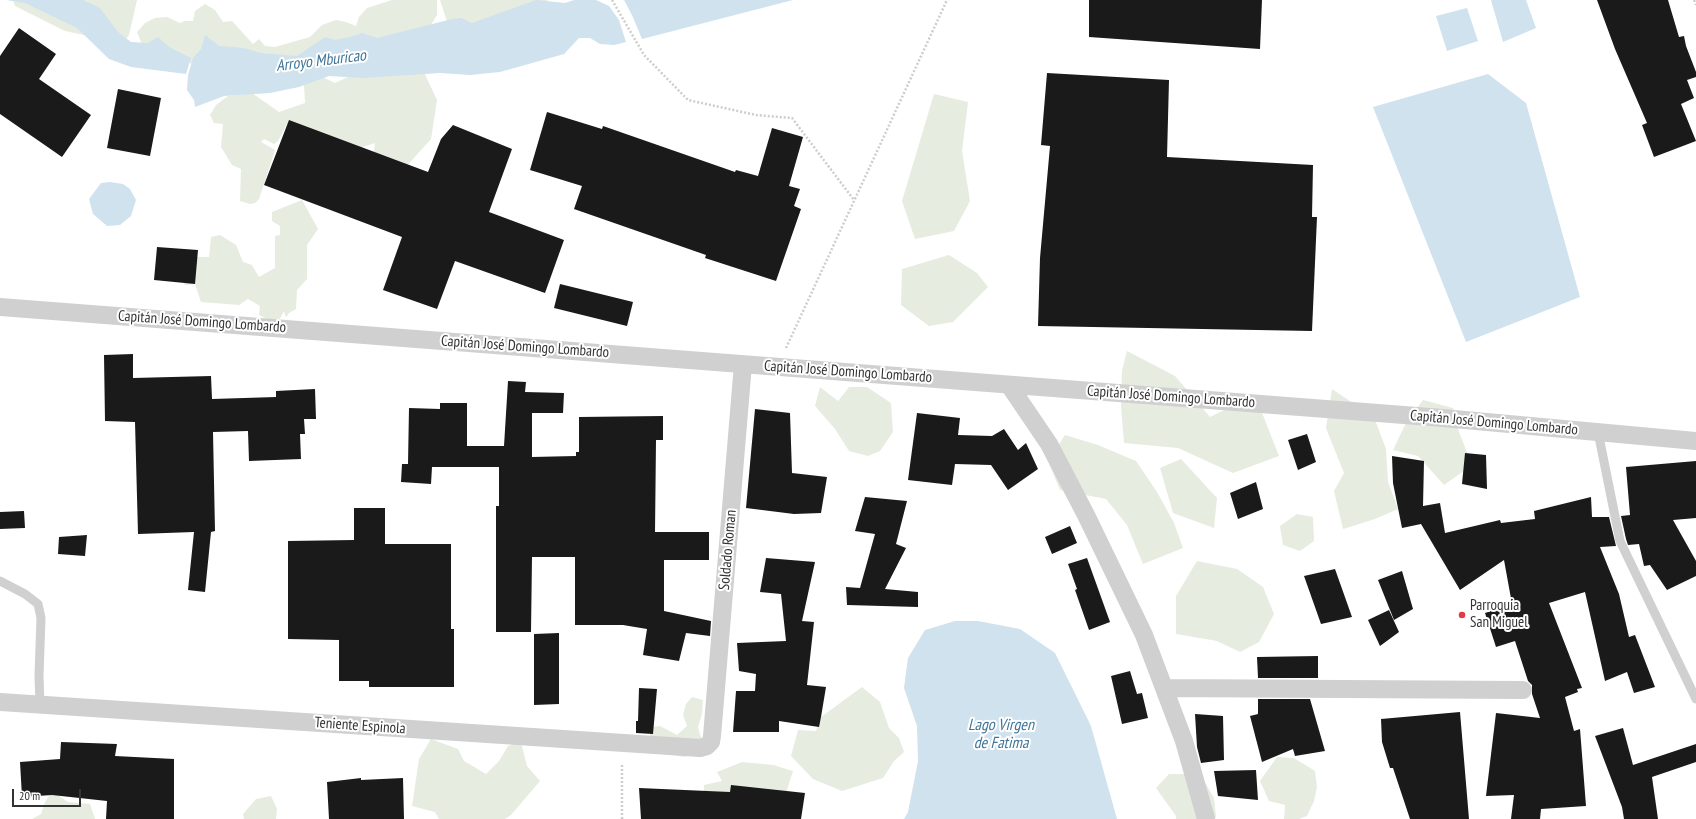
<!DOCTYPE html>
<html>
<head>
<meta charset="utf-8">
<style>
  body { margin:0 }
  #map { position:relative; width:1696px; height:819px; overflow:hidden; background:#fff; font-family:"PT Sans Narrow",sans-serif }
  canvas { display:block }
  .scale { position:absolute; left:12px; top:789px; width:69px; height:18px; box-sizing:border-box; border:2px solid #333; border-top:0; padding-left:5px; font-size:12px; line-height:14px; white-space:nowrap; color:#333; -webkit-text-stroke:3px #fff; paint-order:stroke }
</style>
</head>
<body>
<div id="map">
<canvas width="1696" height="819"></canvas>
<div class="scale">20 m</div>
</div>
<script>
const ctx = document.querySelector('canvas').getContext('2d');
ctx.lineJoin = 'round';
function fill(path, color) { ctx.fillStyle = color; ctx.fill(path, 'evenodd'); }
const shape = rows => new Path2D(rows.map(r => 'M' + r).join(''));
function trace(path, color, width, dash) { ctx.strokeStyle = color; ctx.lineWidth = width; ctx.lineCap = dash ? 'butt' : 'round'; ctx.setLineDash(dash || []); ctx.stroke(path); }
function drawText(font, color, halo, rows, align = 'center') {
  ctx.font = font + ' "PT Sans Narrow",sans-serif'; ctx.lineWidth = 4; ctx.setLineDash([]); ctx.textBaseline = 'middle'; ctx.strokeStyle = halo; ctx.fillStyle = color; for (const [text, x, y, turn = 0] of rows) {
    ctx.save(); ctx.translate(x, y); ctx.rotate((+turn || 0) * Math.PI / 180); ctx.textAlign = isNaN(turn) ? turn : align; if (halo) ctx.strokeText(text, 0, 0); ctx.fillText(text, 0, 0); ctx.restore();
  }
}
fill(shape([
  [13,0,137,0,129,35,120,48,103,39,65,31,15,6],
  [392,0,437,0,437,15,429,28,396,52,194,65,172,54,156,53,141,42,137,32,145,23,155,18,167,17,180,23,185,21,193,21,195,11,205,4,215,10,223,22,232,21,253,44,259,39,265,46,275,47,310,37,322,25,336,20,346,22,356,26,359,17,367,8],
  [440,0,547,0,562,18,451,34],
  [371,66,422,68,437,100,431,139,405,168,373,157,375,143,354,150,294,123,287,124,278,141,274,144,264,139,261,142,275,150,259,199,255,203,250,204,240,201,241,169,232,165,221,147,223,124,214,123,210,115,216,105,228,96,252,93,279,112,305,103,304,85,318,75,335,83],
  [934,94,968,102,962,151,970,201,954,231,915,239,902,201],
  [302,200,318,229,307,245,307,279,297,290,296,309,289,313,286,317,284,311,277,324,259,315,260,306,248,299,239,305,201,302,195,284,185,285,177,269,191,257,209,257,211,237,220,235,236,245,243,262,252,265,259,277,275,268,275,236,280,235,280,226,272,221,272,212],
  [949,255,977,273,988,287,953,322,929,326,901,305,902,269],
  [1127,351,1175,376,1210,417,1255,395,1279,456,1233,473,1178,448,1124,443,1121,406,1122,371],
  [820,387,838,401,849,387,867,387,891,403,893,432,880,451,868,456,849,451,835,429,815,406],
  [1332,389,1374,417,1386,449,1388,482,1398,509,1375,519,1343,529,1334,491,1344,473,1326,428],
  [1423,400,1453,408,1459,432,1472,465,1444,485,1418,456,1393,450,1406,423],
  [1065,435,1098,445,1136,461,1157,492,1174,523,1183,548,1143,564,1127,525,1106,499,1060,490,1048,461],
  [1181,459,1217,498,1214,528,1173,513,1160,468],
  [1297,514,1313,517,1314,541,1300,551,1283,545,1280,526],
  [1197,561,1237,569,1263,587,1274,614,1259,642,1240,652,1217,641,1176,634,1176,596],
  [862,687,880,702,889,728,899,738,904,752,894,761,883,778,842,791,813,779,791,756,798,730,816,731,821,717],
  [692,697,703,700,702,714,698,727,700,735,704,741,700,748,685,757,659,753,650,736,651,727,660,726,677,735,687,726,683,715,686,704],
  [431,739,458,749,464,761,486,774,499,761,508,746,521,742,527,766,540,781,511,815,505,819,439,819,435,812,412,806,419,759],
  [1277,757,1294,758,1315,771,1317,787,1314,801,1307,816,1299,819,1284,819,1285,805,1269,801,1260,781],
  [742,762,773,765,793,771,786,793,704,803,704,785,722,781,717,772],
  [1169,774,1200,774,1214,798,1216,817,1214,819,1176,819,1176,816,1156,788],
  [52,791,68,802,90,804,95,819,32,819,41,814,45,802],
  [271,796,277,809,276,819,244,819,243,814,256,799]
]), '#e6ecdf');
fill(shape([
  [6,0,83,0,100,8,118,32,131,42,148,43,158,37,169,47,191,58,186,74,131,67,109,59,77,28,25,3],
  [536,0,565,3,574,0,596,0,609,6,619,20,626,42,614,45,600,44,590,38,579,38,564,54,500,72,470,75,440,73,362,78,329,76,299,87,270,93,224,96,195,107,194,100,187,90,188,75,193,58,201,49,205,35,219,46,244,48,261,53,297,56,325,37,335,40,350,37,362,33,377,38,452,19,461,18,472,23],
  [624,0,793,0,642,39,632,15],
  [1491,0,1526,0,1536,28,1503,42],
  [1467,8,1478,41,1447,51,1436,16],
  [1488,74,1526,103,1580,297,1466,342,1373,107],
  [110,182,123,184,130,189,136,200,131,216,120,225,107,226,93,214,89,199,101,183],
  [955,621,978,621,1020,629,1055,653,1091,726,1117,819,904,819,908,812,918,761,917,726,904,688,908,658,925,630]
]), '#cfe2ee');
fill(shape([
  [1089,0,1262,0,1260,49,1089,37],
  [1597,0,1668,0,1679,37,1684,36,1686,46,1696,72,1696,77,1687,80,1694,98,1681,104,1696,141,1654,157,1642,125,1647,123,1615,49],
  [19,28,56,54,39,79,91,115,62,157,0,114,0,56],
  [1047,73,1169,80,1167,157,1313,165,1312,217,1317,217,1312,331,1038,326,1040,258,1050,146,1041,145],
  [118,89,161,98,150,156,107,148],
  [547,112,602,129,603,126,735,172,736,170,758,176,772,128,803,137,789,186,800,189,794,206,801,209,776,281,705,258,706,255,574,209,582,186,530,170],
  [289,120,428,172,441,139,453,125,512,149,489,212,564,240,545,293,455,261,437,309,383,290,402,237,264,185],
  [157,247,198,250,195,284,154,280],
  [560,284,633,302,627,326,554,308],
  [133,354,133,378,211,376,212,399,276,397,276,391,315,389,316,419,304,419,305,434,300,434,301,459,249,461,248,431,213,432,215,531,211,532,205,592,188,590,194,532,138,534,135,422,105,421,104,355],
  [508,381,526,382,525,392,564,393,563,413,532,413,532,457,576,456,576,452,579,452,579,417,663,416,663,440,656,440,655,532,709,532,709,560,664,560,664,611,711,621,710,636,686,633,679,661,643,655,647,629,623,625,575,625,575,557,532,557,531,632,496,632,496,506,499,506,499,467,432,467,431,484,401,482,402,464,408,464,409,408,440,409,440,403,467,403,467,446,504,446],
  [755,409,790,413,792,473,827,477,821,513,794,514,746,508],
  [917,413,960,418,958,435,992,436,1004,429,1018,450,1026,443,1038,469,1008,490,991,465,955,464,952,485,908,480],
  [1307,434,1316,462,1298,470,1288,440],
  [1465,453,1486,455,1487,489,1462,484],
  [1392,456,1424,461,1423,506,1440,503,1445,533,1500,520,1501,523,1535,519,1534,511,1591,497,1592,517,1609,517,1616,546,1600,547,1619,594,1629,637,1635,635,1655,687,1634,693,1627,672,1605,681,1585,592,1549,603,1582,688,1577,689,1578,692,1565,697,1574,731,1580,729,1586,806,1541,809,1540,819,1511,819,1514,795,1486,796,1496,713,1540,718,1532,694,1532,685,1528,681,1515,641,1496,647,1485,613,1512,604,1504,560,1460,590,1421,524,1402,528,1393,483],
  [1696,461,1696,518,1673,520,1696,561,1696,576,1667,590,1650,565,1644,566,1639,544,1628,545,1626,539,1621,516,1630,515,1626,467],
  [1256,482,1263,509,1238,519,1230,493],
  [865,497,907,501,896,544,906,548,885,589,918,592,918,607,847,605,846,587,860,588,875,534,855,531],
  [354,508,385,508,385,544,451,544,451,629,454,629,454,687,369,687,369,681,339,681,339,640,288,639,288,541,354,540],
  [24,511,25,528,0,529,0,512],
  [1070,526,1077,543,1052,554,1045,537],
  [87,535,85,556,58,554,59,537],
  [766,558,815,562,802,621,814,622,807,685,826,687,821,717,819,727,779,721,779,732,733,732,736,691,755,691,756,674,739,671,737,643,786,641,781,594,760,592],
  [1087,558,1110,622,1089,630,1075,590,1077,589,1068,564],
  [1335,569,1352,617,1321,624,1304,576],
  [1402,571,1413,609,1394,620,1378,580],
  [1389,610,1399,632,1380,646,1368,620],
  [559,633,559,704,534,705,534,634],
  [1318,656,1318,678,1258,678,1257,657],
  [1130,671,1137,694,1142,693,1148,718,1122,724,1111,676],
  [639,688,657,689,653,734,636,733,636,721,638,721],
  [1258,699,1310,699,1325,751,1295,756,1293,749,1262,762,1250,716,1258,714],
  [1460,712,1469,819,1410,819,1393,768,1390,768,1382,742,1381,719],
  [1195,714,1223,716,1224,760,1201,763,1197,747],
  [1623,728,1633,765,1696,744,1696,762,1652,777,1658,819,1624,819,1622,807,1595,736],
  [61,742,117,744,115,756,174,759,174,819,106,819,107,801,52,795,22,797,20,762,60,759],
  [1256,770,1258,800,1218,796,1214,771],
  [361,778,361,780,403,778,404,819,329,819,327,782],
  [731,785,805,793,801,819,641,819,639,788,730,792]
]), '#1a1a1a');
trace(shape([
  [612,0,644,55,688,100,756,115,792,118,854,200],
  [1694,0,1696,5],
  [786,348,947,0],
  [622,819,622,763]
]), '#cdcdcd', 2.5, [2, 2]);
trace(shape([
  [1598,432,1620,541,1696,699],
  [0,581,25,594,38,604,41,618,39,676,40,705]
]), '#d0d0d0', 9);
trace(shape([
  [0,307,1443,418,1696,441],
  [1009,385,1049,444,1086,515,1144,635,1184,741,1206,819],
  [1164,688,1523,690],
  [0,702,700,748,707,746,711,742,712,736,743,364]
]), '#d0d0d0', 18);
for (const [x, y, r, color] of [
  [1462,615,4,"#e63946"]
]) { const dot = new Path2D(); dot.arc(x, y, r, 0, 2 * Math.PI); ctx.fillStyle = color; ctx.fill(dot); trace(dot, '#fff', 1.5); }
drawText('15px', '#333', '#fff', [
  ["Capitán José Domingo Lombardo",202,322,4],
  ["Capitán José Domingo Lombardo",525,347,4],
  ["Capitán José Domingo Lombardo",848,372,4],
  ["Capitán José Domingo Lombardo",1171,397,4],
  ["Capitán José Domingo Lombardo",1494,423,5],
  ["Soldado Roman",728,550,-85],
  ["Teniente Espinola",360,726,4]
]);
drawText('15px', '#333', '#fff', [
  ["Parroquia",1470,606],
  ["San Miguel",1470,623]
], 'left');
drawText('italic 16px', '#3f7597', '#fff', [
  ["Arroyo Mburicao",321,61,-7],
  ["Lago Virgen",1001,725],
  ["de Fatima",1001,743]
]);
</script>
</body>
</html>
